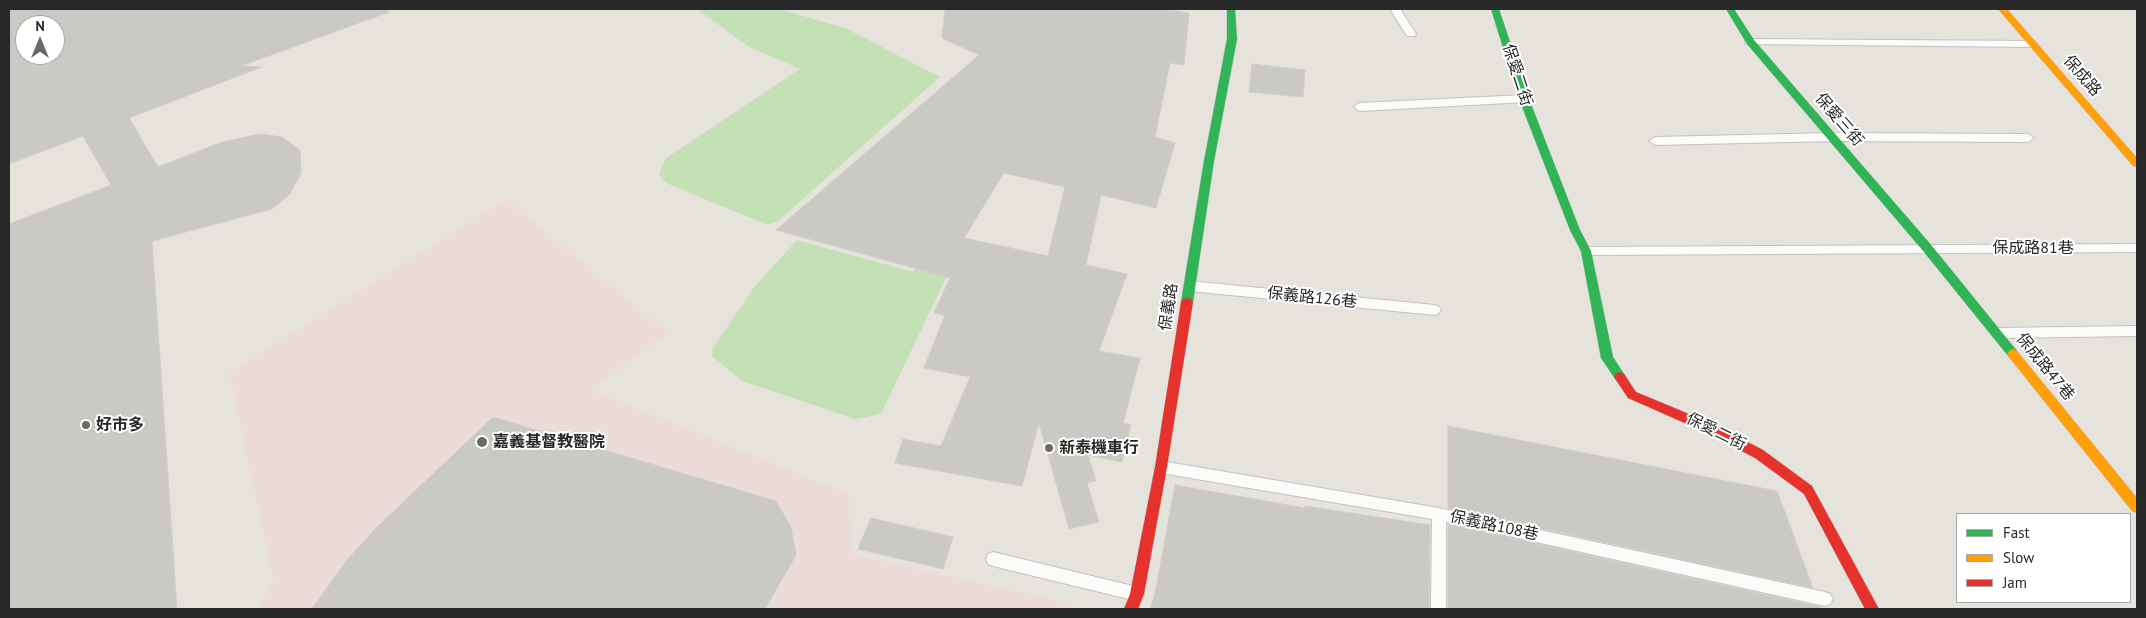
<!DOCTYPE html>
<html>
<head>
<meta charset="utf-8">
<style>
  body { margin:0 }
  #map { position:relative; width:2146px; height:618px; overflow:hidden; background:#e6e3dd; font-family:"PT Sans",sans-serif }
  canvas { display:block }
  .frame { position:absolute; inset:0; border:10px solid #282828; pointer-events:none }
  .legend { position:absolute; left:1956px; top:513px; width:175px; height:90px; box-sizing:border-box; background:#fff; border:1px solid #a9a9a9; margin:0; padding:6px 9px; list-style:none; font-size:15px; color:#282828 }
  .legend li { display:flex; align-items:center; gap:10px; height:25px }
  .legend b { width:25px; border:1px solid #a9a9a9 }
  .north { position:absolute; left:15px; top:15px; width:50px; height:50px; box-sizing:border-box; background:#fff; border:1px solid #a9a9a9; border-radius:50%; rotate:0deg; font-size:14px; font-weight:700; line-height:20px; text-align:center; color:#282828 }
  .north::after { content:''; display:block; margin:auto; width:18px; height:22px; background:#6a6967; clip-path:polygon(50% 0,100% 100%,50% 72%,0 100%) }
</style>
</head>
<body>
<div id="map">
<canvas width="2146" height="618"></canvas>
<div class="frame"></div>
<ul class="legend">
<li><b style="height:6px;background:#30b455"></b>Fast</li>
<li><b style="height:6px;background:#ff9f0a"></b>Slow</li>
<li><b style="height:6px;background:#e5322d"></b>Jam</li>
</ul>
<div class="north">N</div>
</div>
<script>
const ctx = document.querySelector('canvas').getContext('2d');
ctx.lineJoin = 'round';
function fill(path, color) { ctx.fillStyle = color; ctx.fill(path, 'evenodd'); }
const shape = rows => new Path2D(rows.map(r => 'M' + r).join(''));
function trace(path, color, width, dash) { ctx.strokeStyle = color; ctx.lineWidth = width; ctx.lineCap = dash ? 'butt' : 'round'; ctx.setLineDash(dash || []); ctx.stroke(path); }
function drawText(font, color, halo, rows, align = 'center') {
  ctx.font = font + ' "PT Sans","Noto Sans TC",sans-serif'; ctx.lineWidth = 4; ctx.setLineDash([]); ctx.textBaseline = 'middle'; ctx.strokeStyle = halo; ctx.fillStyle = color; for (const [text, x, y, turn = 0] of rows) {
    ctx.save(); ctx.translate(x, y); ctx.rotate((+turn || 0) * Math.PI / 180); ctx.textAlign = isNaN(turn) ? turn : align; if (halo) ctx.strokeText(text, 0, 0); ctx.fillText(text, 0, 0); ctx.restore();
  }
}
fill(shape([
  [506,199,668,333,591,390,849,494,851,554,1065,602,1068,609,258,609,273,579,229,372]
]), '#ecdcd9');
fill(shape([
  [697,9,779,9,845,28,940,77,778,221,768,225,666,183,659,175,665,159,800,69,749,47],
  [936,237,962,244,881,414,855,419,742,381,712,356,713,348,755,286,797,240,913,272]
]), '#c4e1b6');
const building = shape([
  [9,9,388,9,389,12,241,66,262,67,129,118,158,167,222,142,260,134,282,137,300,150,301,173,290,194,272,209,152,241,177,609,9,609,9,224,111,185,83,136,9,164,9,9],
  [25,25,55,25,55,55,25,55,25,25],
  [945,9,1161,9,1189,13,1184,65,1170,63,1155,137,1175,143,1156,208,1101,195,1086,265,1127,274,1099,351,1140,358,1123,423,1131,425,1122,462,1088,455,1096,481,1087,483,1099,522,1069,529,1039,423,1022,486,895,463,903,439,941,446,970,377,924,368,945,315,934,313,950,278,776,230,979,55,942,38,945,9],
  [1004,173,1065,187,1048,256,964,238,1004,173],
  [1252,64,1305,70,1303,97,1249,92,1252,64],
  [493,417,776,501,791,527,796,555,765,609,312,609,347,560,376,528,493,417],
  [1448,426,1777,491,1813,588,1448,508,1448,426],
  [1175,485,1305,508,1305,506,1430,525,1429,609,1150,609,1155,594,1175,485],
  [871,518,953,537,943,569,858,549,871,518],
  [1448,524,1821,607,1821,609,1448,609,1448,524]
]);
fill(building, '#cbc9c4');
trace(building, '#d1cec9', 1);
const lane = shape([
  [1390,9,1400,9,1416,34,1415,36,1407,36,1390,9],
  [1750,39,2033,41,2038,44,2033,47,1746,44,1745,42,1750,39],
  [1524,95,1529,99,1528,102,1359,111,1354,107,1359,103,1524,95],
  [1833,133,2028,134,2034,138,2028,142,1833,141,1655,145,1649,141,1655,137,1833,133],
  [2137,244,2137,252,1586,255,1580,251,1586,247,2137,244],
  [1189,281,1435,305,1439,307,1441,310,1439,313,1435,315,1189,291,1185,289,1183,286,1185,283,1189,281],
  [2137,326,2137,336,1997,338,1993,337,1991,333,1993,329,1997,328,2137,326],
  [1161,461,1439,508,1825,592,1830,594,1833,599,1830,604,1825,606,1446,522,1446,609,1431,609,1432,519,1161,473,1156,471,1154,467,1156,463,1161,461],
  [993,552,1137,587,1142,589,1144,594,1142,599,1137,601,993,566,988,564,986,559,988,554,993,552]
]);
const fast = shape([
  [1227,9,1235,9,1237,39,1214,161,1193,302,1191,305,1187,306,1183,305,1181,302,1204,161,1227,39,1227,9],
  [1491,9,1499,9,1529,99,1580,230,1591,251,1613,357,1626,377,1624,380,1616,380,1601,358,1581,251,1570,230,1519,99,1491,9],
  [1726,9,1734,9,1754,40,1932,246,2017,351,2019,354,2017,357,2009,357,1924,252,1747,44,1726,9]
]);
const slow = shape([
  [1998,9,2007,9,2137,158,2137,167,2133,166,1998,9],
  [2013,349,2017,351,2137,498,2137,513,2132,511,2009,357,2007,354,2009,351,2013,349]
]);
const jam = shape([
  [1187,298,1191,299,1193,302,1167,467,1144,594,1138,609,1124,609,1130,594,1155,467,1181,302,1183,299,1187,298],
  [1620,372,1624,374,1636,392,1713,424,1763,450,1812,486,1879,609,1865,609,1804,494,1755,458,1705,432,1628,398,1614,377,1616,374,1620,372]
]);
trace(lane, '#c4c2c2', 2);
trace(fast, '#c4c2c2', 1);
trace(slow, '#c4c2c2', 1);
trace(jam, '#c4c2c2', 1);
fill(lane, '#fbfbfa');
fill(fast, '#30b455');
fill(slow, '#ff9f0a');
fill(jam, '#e5322d');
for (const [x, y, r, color] of [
  [86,425,5,"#6a6967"],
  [482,442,6,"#6a6967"],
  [1049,448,5,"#6a6967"]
]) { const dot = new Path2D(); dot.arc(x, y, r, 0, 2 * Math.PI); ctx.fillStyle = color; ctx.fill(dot); trace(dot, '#fff', 2); }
drawText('16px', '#282828', '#fff', [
  ["保愛二街",1517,75,72],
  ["保成路",2082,76,49],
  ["保愛三街",1839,120,49],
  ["保成路81巷",2033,248],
  ["保義路126巷",1312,298,6],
  ["保義路",1169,307,-81],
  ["保成路47巷",2045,367,51],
  ["保愛二街",1716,432,26],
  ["保義路108巷",1494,526,12]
]);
drawText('bold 16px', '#282828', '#fff', [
  ["好市多",96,425],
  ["嘉義基督教醫院",493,442],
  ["新泰機車行",1059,448]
], 'left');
</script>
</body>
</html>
